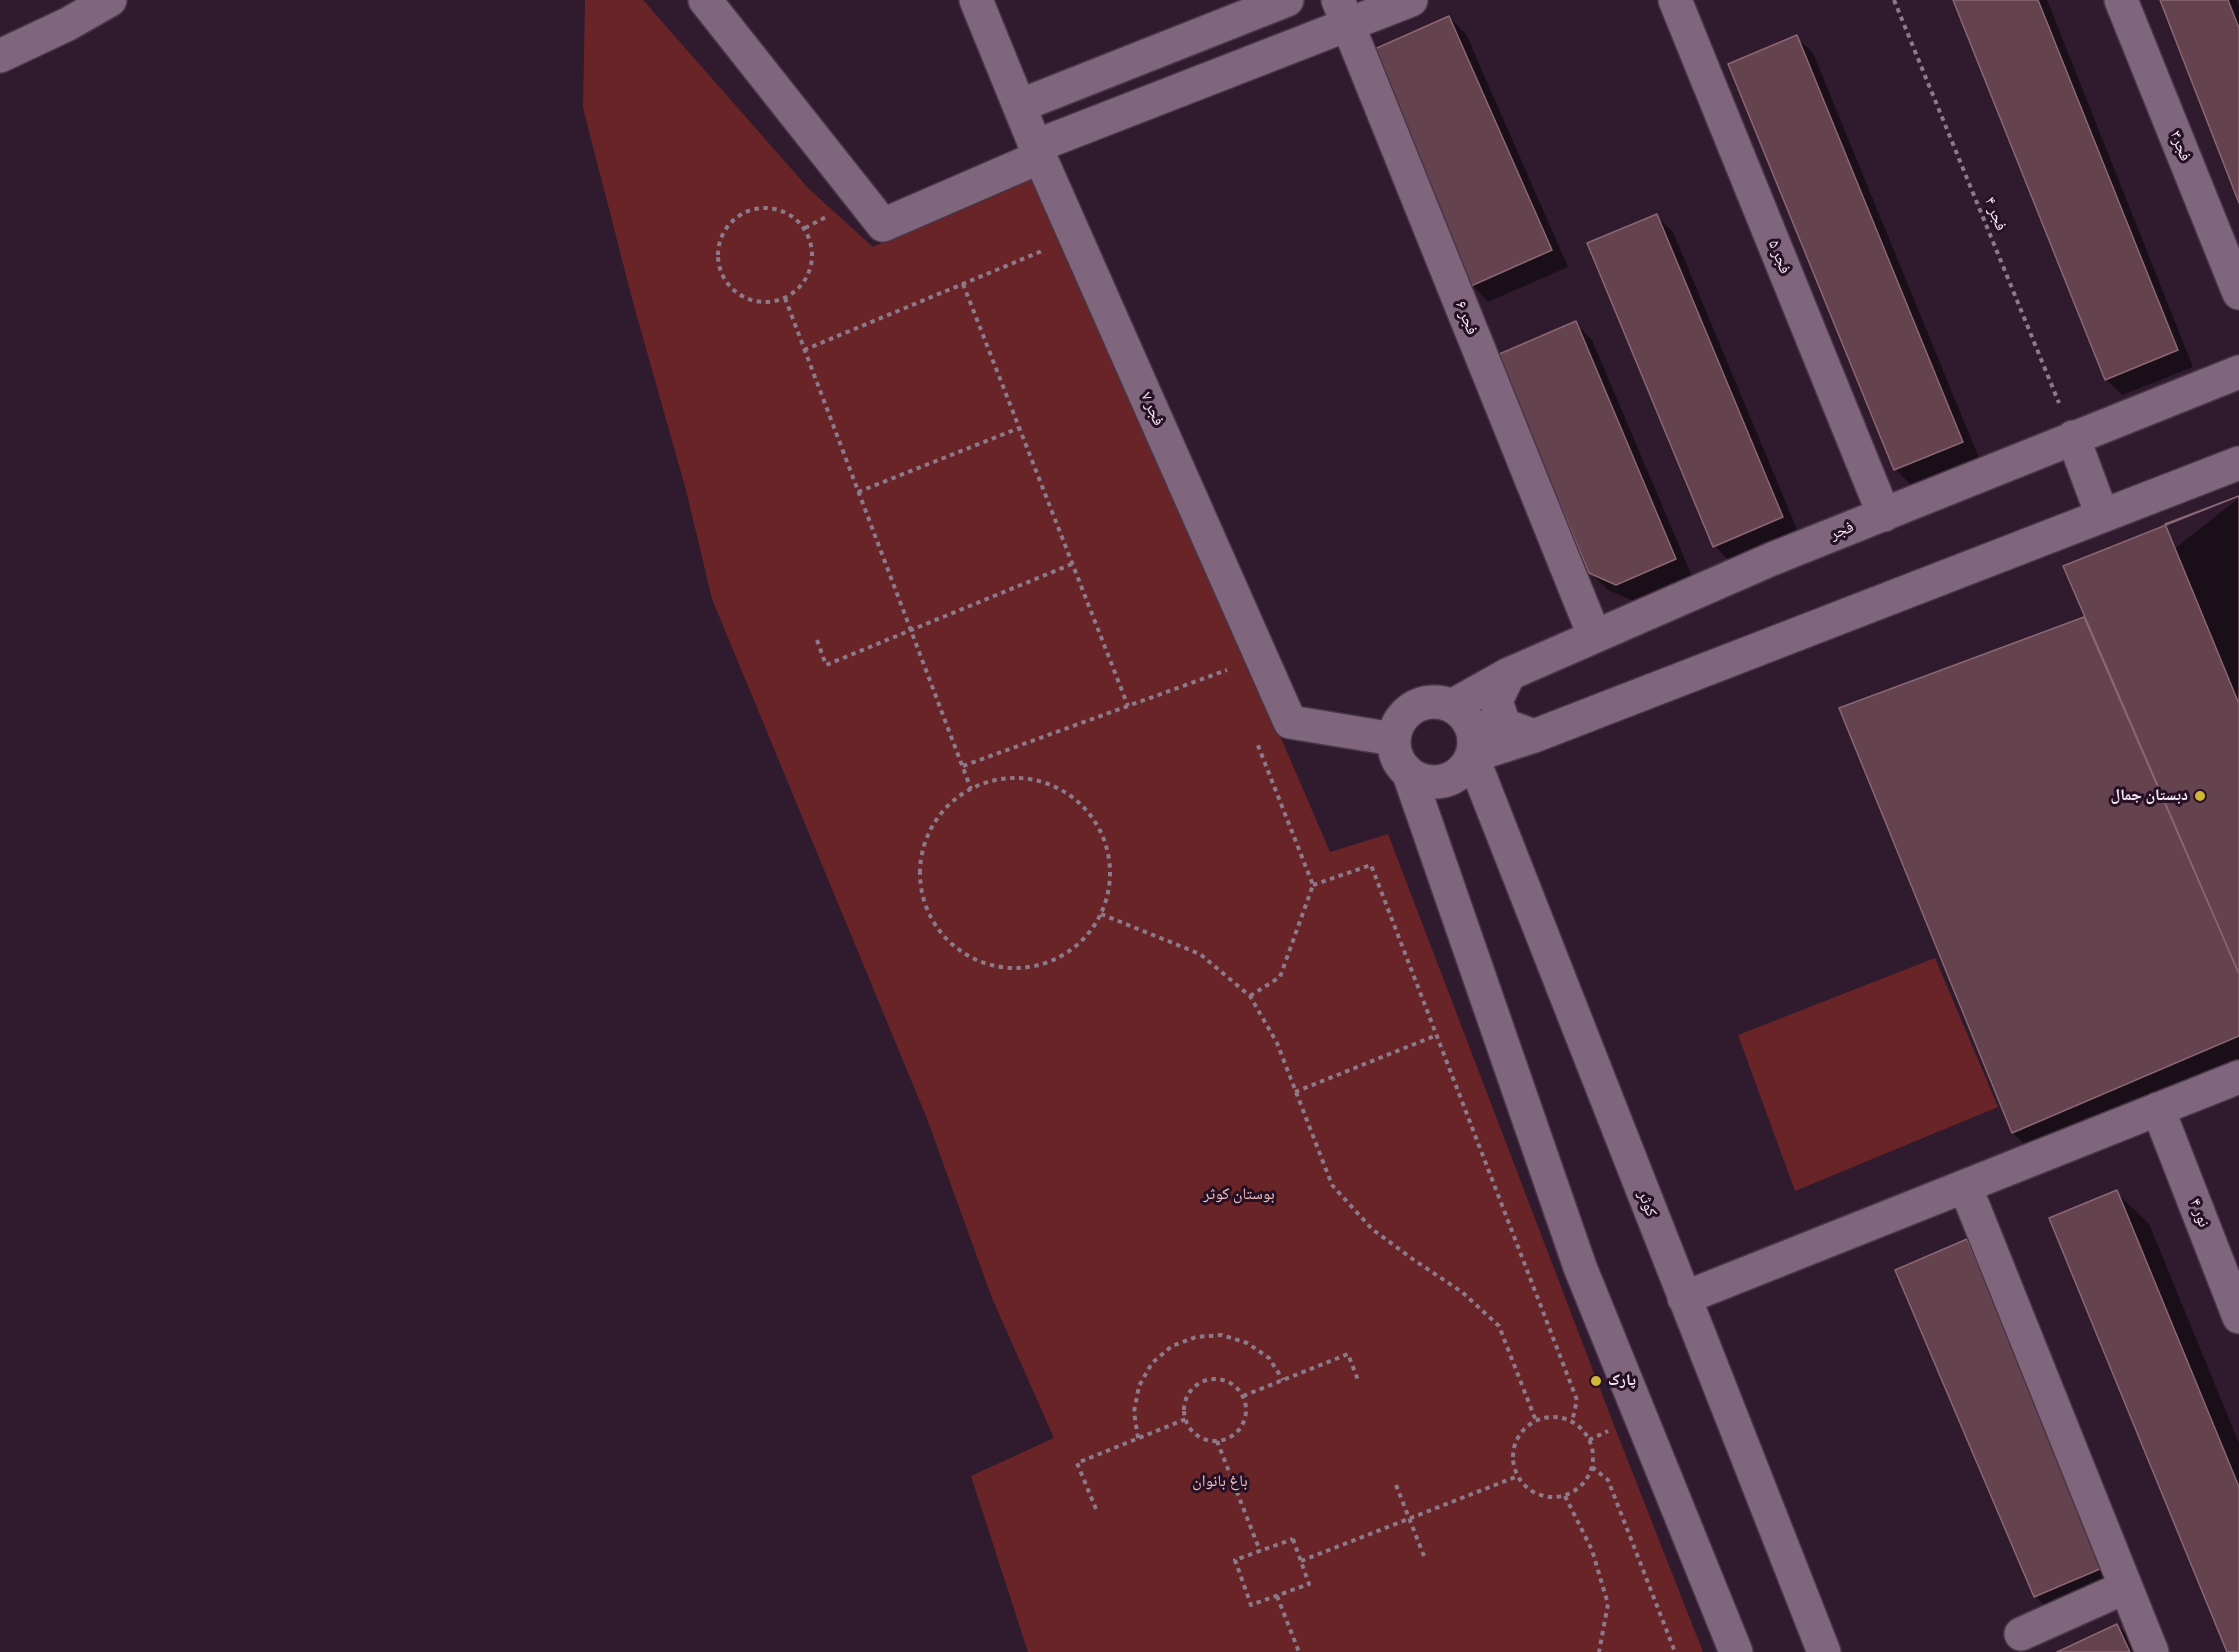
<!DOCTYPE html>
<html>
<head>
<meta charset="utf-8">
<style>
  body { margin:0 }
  canvas { display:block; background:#301a2e }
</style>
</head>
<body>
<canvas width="2239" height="1652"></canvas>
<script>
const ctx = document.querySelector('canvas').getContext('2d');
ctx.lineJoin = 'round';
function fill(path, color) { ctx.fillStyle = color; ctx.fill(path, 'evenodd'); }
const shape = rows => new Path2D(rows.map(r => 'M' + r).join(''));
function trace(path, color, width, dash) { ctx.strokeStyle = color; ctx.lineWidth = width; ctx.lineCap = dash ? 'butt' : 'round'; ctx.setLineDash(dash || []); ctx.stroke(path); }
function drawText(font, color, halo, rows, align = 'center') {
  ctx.font = font + ' "Archivo Narrow","Noto Naskh Arabic",sans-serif'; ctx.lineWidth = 6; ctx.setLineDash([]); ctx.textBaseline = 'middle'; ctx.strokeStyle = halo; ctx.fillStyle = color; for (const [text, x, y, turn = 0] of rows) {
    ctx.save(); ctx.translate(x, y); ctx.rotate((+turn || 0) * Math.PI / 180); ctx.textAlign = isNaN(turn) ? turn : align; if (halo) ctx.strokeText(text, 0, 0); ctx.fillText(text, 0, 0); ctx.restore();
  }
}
fill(shape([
  [585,0,643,0,809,189,873,247,1038,173,1330,852,1388,834,1615,1428,1703,1652,1028,1652,971,1476,1054,1438,992,1298,926,1116,712,599,686,490,634,306,583,108],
  [1935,958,1998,1107,1795,1191,1738,1035]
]), '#682426');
fill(shape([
  [1955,0,2047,0,2193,367,2122,395,2106,379],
  [2161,0,2237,0,2239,6,2239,199],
  [1449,17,1466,34,1568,267,1488,302,1472,285],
  [1796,37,1813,53,1979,458,1912,486,1895,469],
  [1657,216,1673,232,1799,534,1731,563,1715,546],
  [1575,323,1592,340,1692,576,1634,601,1608,590,1590,572],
  [2239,498,2239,1082,2045,1165,2013,1133,1841,709,2086,618],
  [2116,1192,2149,1224,2239,1443,2239,1652,2229,1652],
  [1967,1241,1999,1273,2138,1599,2068,1629,2035,1596],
  [2117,1625,2143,1652,2060,1652]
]), '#0007');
const building = shape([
  [1953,0,2038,0,2178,350,2105,380,1953,0],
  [2160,0,2228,0,2239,28,2239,203,2160,0],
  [1449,16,1552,250,1471,286,1368,52,1449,16],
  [1797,35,1963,442,1894,470,1728,64,1797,35],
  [1657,214,1783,517,1713,547,1587,243,1657,214],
  [1576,321,1676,559,1616,585,1589,573,1497,355,1576,321],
  [2239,496,2239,974,2063,566,2239,496],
  [2239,496,2239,704,2165,524,2239,496],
  [2084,617,2239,974,2239,1036,2012,1133,1839,708,2084,617],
  [2117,1190,2239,1487,2239,1652,2227,1652,2049,1218,2117,1190],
  [1967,1239,2107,1566,2034,1597,1895,1270,1967,1239],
  [2117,1624,2130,1652,2057,1652,2117,1624]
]);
fill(building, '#64434f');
trace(building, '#8a6773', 1.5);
const minor = shape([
  [705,0,883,225,1040,157],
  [976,0,1040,157,1290,722,1393,739],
  [1338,0,1594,635],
  [1675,0,1884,515],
  [2121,0,2239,293],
  [0,56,68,24,110,0],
  [1019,106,1287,0],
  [1036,146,1411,0],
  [2073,437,2102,515],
  [1509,674,1496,701,1504,725,1534,736],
  '1394 742a40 40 0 1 1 80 0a40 40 0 1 1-80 0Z',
  [1452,706,1509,674,1772,559,2239,372],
  [1409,774,1580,1267,1736,1652],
  [2158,1109,2239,1317],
  [1965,1186,2152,1652],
  [1684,1298,2239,1077],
  [2021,1634,2126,1587],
  [1824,1652,1472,756,1534,736,2239,463]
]);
trace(minor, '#493647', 36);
trace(shape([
  [1894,0,2059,403],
  '718 255a47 47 0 1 1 94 0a47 47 0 1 1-94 0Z',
  [805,228,828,216],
  [963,284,1128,706],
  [785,298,971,789],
  [804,350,1042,251],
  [858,492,1019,428],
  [817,640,826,665,1072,564],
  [963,766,1227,670],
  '920 873a95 95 0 1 1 190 0a95 95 0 1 1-190 0Z',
  [1313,885,1371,865,1577,1400,1572,1422],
  [1101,914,1200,954,1250,996,1277,1043,1332,1185,1372,1229,1414,1260,1462,1292,1499,1326,1536,1421],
  [1250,996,1280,977,1313,885,1257,743],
  [1295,1092,1437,1035],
  '1184 1410a31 31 0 1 1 62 0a31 31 0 1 1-62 0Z',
  [1243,1396,1348,1354,1358,1380],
  '1513 1457a40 40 0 1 1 80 0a40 40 0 1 1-80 0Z',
  [1138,1438,1134,1412,1139,1386,1152,1363,1172,1346,1196,1337,1222,1335,1247,1343,1269,1358,1283,1380],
  [1589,1440,1608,1431],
  [1217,1441,1260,1551],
  [1592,1467,1608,1480,1675,1652],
  [1396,1485,1424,1556],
  [1565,1496,1592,1550,1608,1604,1599,1652],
  [1096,1509,1077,1463,1186,1419],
  [1293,1539,1309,1584,1251,1605,1235,1560,1293,1539],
  [1301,1561,1518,1476],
  [1277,1596,1299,1652]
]), '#8c798a', 4, [4.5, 4.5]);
trace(minor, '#80667d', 33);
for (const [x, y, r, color] of [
  [2200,796,6,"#d0b736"],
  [1596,1381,6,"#d0b736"]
]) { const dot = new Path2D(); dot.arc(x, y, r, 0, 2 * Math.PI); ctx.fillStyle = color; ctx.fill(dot); trace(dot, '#261124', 2); }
drawText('16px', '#f5e6f3', '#261124', [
  ["فجر۳",2180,146,68],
  ["فجر ۴",1995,214,68],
  ["فجر ۵",1779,257,68],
  ["فجر ۶",1466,318,68],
  ["فجر ۷",1152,409,66],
  ["فجر",1842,531,-22],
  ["کوثر",1647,1204,69],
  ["نور ۴",2199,1213,69]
]);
drawText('bold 16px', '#f5e6f3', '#261124', [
  ["دبستان جمال",2188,796],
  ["پارک",1608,1381,"left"]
], 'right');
drawText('16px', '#f3c2c0', '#261124', [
  ["بوستان کوثر",1239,1195],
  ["باغ بانوان",1220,1482]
]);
</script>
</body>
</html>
